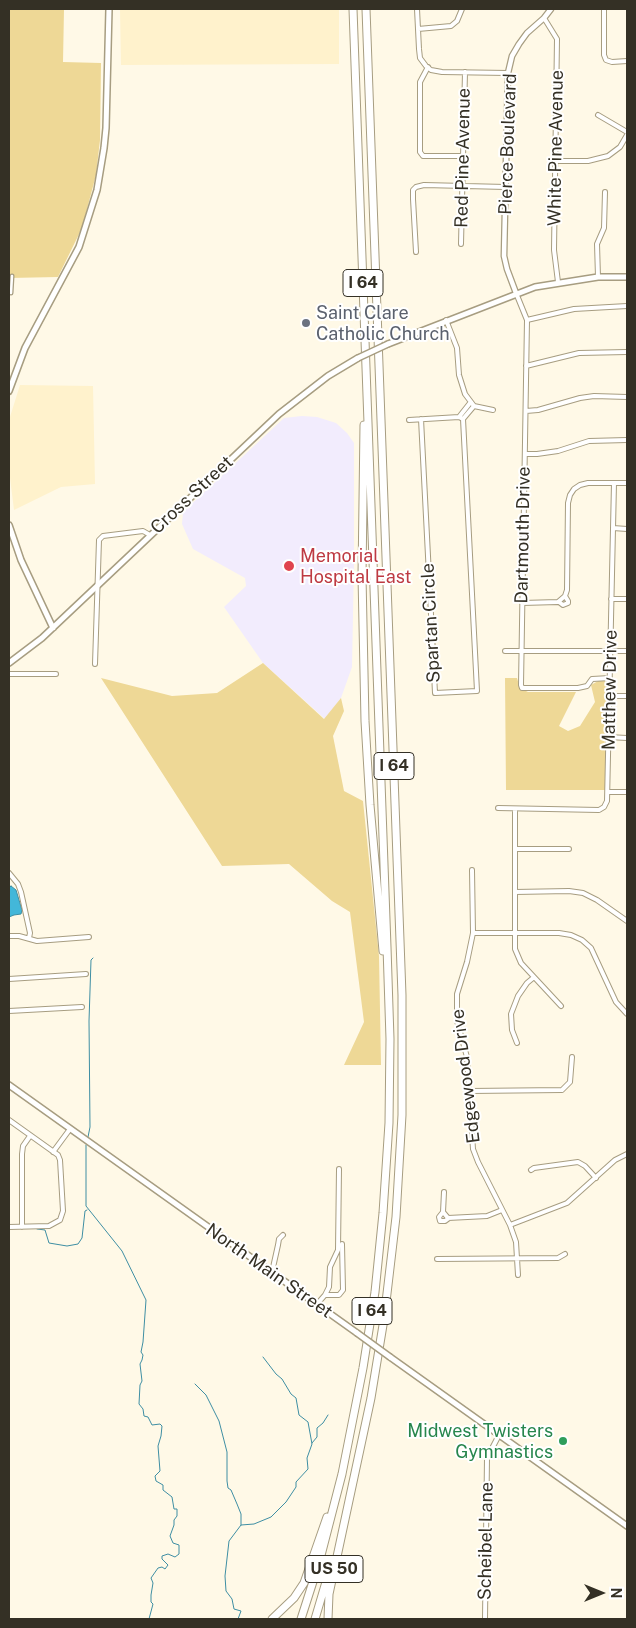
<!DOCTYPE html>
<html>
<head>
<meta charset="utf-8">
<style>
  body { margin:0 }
  #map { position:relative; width:636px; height:1628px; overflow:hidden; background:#fff9e7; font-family:"Public Sans",sans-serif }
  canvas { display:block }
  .frame { position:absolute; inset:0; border:10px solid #343025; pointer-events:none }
  .north { position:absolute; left:576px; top:1568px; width:50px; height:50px; -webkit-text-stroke:4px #fff; paint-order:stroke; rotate:90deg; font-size:14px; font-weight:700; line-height:20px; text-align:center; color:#343025 }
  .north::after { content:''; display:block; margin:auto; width:18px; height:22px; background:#343025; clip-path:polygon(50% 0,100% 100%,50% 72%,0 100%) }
</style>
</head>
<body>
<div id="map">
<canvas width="636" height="1628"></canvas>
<div class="frame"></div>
<div class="north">N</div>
</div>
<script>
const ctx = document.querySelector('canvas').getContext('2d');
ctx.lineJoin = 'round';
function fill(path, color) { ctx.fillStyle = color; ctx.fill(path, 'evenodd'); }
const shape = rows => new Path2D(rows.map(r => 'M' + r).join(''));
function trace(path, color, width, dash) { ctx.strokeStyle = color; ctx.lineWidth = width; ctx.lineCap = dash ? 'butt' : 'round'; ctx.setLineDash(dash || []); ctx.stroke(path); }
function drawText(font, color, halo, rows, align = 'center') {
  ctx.font = font + ' "Public Sans",sans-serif'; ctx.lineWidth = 4; ctx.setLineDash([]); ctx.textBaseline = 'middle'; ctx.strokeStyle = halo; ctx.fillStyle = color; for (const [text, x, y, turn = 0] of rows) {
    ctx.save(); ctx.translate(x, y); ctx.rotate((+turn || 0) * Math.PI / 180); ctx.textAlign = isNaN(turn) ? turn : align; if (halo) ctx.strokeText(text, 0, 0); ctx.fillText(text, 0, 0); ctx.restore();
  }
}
fill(shape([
  [120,9,339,9,339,64,121,65],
  [20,385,93,386,95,484,61,487,14,510,9,470,9,420]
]), '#fff2cc');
fill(shape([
  [302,416,317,417,336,423,347,433,354,443,354,563,352,667,341,698,325,719,263,663,224,607,246,586,245,578,193,549,182,524,183,512,284,418]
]), '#f2ecfd');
fill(shape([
  [9,9,64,9,63,62,101,63,100,140,96,175,82,228,58,277,9,278],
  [263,663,324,719,341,698,344,711,333,736,344,791,363,801,379,956,381,1065,344,1065,364,1022,350,912,332,901,289,864,222,866,101,678,172,696,217,693],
  [505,678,517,678,520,688,528,692,576,692,559,726,568,731,580,726,595,702,591,685,600,680,605,681,607,686,605,790,506,790]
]), '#eed896');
const water = shape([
  [11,886,16,890,22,910,21,914,14,915,9,917,9,888,11,886]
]);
fill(water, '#43b7d9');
trace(water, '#3e8ea3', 1);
trace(shape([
  [88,1137,90,1127,89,1021,91,960,93,958],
  [86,1145,86,1206,122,1251,146,1300,143,1342,141,1352,143,1355,142,1360,140,1364,142,1381,140,1385,139,1404,143,1409,144,1416,148,1417,152,1425,160,1424,162,1426,161,1436,158,1446,160,1471,155,1476,156,1481,163,1485,163,1490,172,1497,174,1509,177,1509,177,1516,174,1520,174,1525,170,1536,173,1543,179,1545,179,1554,175,1557,168,1554,162,1556,162,1559,168,1565,165,1569,162,1567,158,1568,151,1578,153,1583,151,1595,151,1602,153,1604,149,1619],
  [37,1229,45,1230,49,1243,67,1246,78,1244,82,1238,85,1211,87,1210],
  [195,1384,206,1395,219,1421,227,1452,227,1481,228,1488,231,1490,237,1504,241,1514,241,1525],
  [312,1443,317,1437,317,1428,323,1423,328,1415],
  [238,1619,241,1611,234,1609,232,1599,226,1591,225,1576,229,1541,241,1525,254,1524,271,1517,286,1502,296,1487,296,1482,308,1469,307,1458,312,1444,308,1422,299,1415,296,1398,291,1394,282,1379,276,1374,263,1357]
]), '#3e8ea3', 1);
const pedestrian = shape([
  [11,293,12,276]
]);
const minor = shape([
  [417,9,419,49,420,58,426,66,431,70,442,72,508,73],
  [604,9,604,55,606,60,612,62,627,61],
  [544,18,557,39,554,250,558,282],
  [418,29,451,26,457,21,462,9],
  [428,67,420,82,420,152,423,156,463,156],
  [598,115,627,132],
  [556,161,588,161,608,156,620,147,627,135],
  [461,244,465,72],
  [416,252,413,199,413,190,416,187,424,185,506,187],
  [598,277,597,244,604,228,605,192],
  [516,293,527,320,521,685,522,688,578,688,587,686,592,679,610,678],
  [446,320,457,348,459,375,465,394,474,406,493,410],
  [527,320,574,309,627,306],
  [526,366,579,353,627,352],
  [526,411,538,410,580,398,594,396,627,397],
  [459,417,470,403],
  [421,419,435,693,477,691,463,419,474,406],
  [409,420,459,417,463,419],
  [525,454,537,454,558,451,589,441,627,440],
  [613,528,627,529],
  [611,599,627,599],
  [559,602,563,605,568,603,568,601,565,596],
  [522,603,558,602,565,596,567,590,568,503,570,495,574,489,580,485,588,483,627,483],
  [505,651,627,651],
  [95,664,99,540,103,536,143,531,150,535],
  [9,674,56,674],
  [610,696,627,696],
  [608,737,627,738],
  [608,792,627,792],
  [498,808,599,810,604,807,607,801,614,483],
  [515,809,515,949,521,963,561,1006],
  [515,849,569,849],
  [472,870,473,933,467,962,457,994,457,1021,467,1057,473,1149,478,1162,510,1225,516,1242,518,1275],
  [9,873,18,884,21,892,30,933,29,938],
  [515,892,569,891,583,893,597,900,627,921],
  [473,933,559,933,571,935,582,940,591,948,616,1002,627,1014],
  [9,936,19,936,37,941,89,937],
  [9,979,86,974],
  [9,1011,82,1007],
  [517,1043,512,1030,511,1014,518,996,527,983,533,978],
  [470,1091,562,1090,570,1082,572,1057],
  [9,1120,58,1155,60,1160,63,1211,60,1220,49,1226,9,1227],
  [53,1152,70,1129],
  [531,1170,534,1168,578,1162,585,1166,596,1178],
  [444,1192,443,1212,448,1218,487,1216,502,1210],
  [443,1212,439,1217,440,1221,445,1221,449,1218],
  [510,1225,567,1203,615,1160,627,1154],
  [22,1227,22,1154,23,1146,30,1136],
  [437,1259,558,1258,565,1254],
  [272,1272,278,1245,279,1239,283,1235],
  [325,1295,329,1287,330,1267,338,1250,339,1169],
  [317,1304,325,1295,339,1295,343,1290,342,1244],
  [485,1619,487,1458,499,1435]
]);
const tertiary = shape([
  [516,293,507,269,504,256,508,73,512,56,519,44,527,33,544,18,551,9]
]);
const secondary = shape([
  [388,344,535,287,598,277,627,277],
  [9,391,25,348,79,247,97,190,104,148,106,128,109,9],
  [9,525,21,560,53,628],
  [9,663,42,638,279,414,328,376,358,358],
  [9,1085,357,1333],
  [390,1357,627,1526]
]);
const motorway = shape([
  [364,425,362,576,365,721,370,805,383,951],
  [272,1619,294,1598,304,1583,327,1517],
  [301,1619,319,1563,342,1474,363,1368,375,1292,383,1213,389,1123,390,1039,387,947,353,9],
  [315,1619,331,1565],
  [328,1619,329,1594,371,1398,384,1319,396,1217,402,1115,402,995,366,9]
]);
trace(pedestrian, '#a79d81', 5);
trace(minor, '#a79d81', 6);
trace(tertiary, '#a79d81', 7);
trace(secondary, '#a79d81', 8);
trace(motorway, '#a79d81', 9);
trace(pedestrian, '#fff', 2.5);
trace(minor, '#fff', 4);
trace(tertiary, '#fff', 4.5);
trace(secondary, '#fff', 5);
trace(motorway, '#fff', 7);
const secondaryBridge = shape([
  [358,358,388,344],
  [357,1333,390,1357]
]);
trace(secondaryBridge, '#a79d81', 8, []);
trace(secondaryBridge, '#fff', 5);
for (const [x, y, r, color] of [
  [306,323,5,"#6b7280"],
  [289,566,6,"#e0444e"],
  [563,1441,5,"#2e9e5b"]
]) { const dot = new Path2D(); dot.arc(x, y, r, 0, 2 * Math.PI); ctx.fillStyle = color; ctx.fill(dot); trace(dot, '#fff', 2); }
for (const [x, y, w] of [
  [363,283,40],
  [394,766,40],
  [372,1311,40],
  [334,1569,58]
]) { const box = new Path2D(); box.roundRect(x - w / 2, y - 13.5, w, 27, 4); ctx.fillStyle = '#fff'; ctx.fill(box); trace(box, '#343025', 1); }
drawText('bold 16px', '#343025', null, [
  ["I 64",363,283],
  ["I 64",394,766],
  ["I 64",372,1311],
  ["US 50",334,1569]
]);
drawText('18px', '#343025', '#fff', [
  ["Pierce Boulevard",508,144,-88],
  ["White Pine Avenue",556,148,-89],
  ["Red Pine Avenue",463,158,-89],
  ["Cross Street",192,495,-43],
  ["Dartmouth Drive",523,535,-89],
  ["Spartan Circle",431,623,-93],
  ["Matthew Drive",610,690,-89],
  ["Edgewood Drive",466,1076,-97],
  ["North Main Street",269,1271,35],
  ["Scheibel Lane",486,1541,-89]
]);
drawText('18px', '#5b616d', '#fff', [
  ["Saint Clare",316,313],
  ["Catholic Church",316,334]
], 'left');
drawText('18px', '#be3a42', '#fff', [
  ["Memorial",300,556],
  ["Hospital East",300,577]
], 'left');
drawText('18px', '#27864d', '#fff', [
  ["Midwest Twisters",553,1431],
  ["Gymnastics",553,1452]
], 'right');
</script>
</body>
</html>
